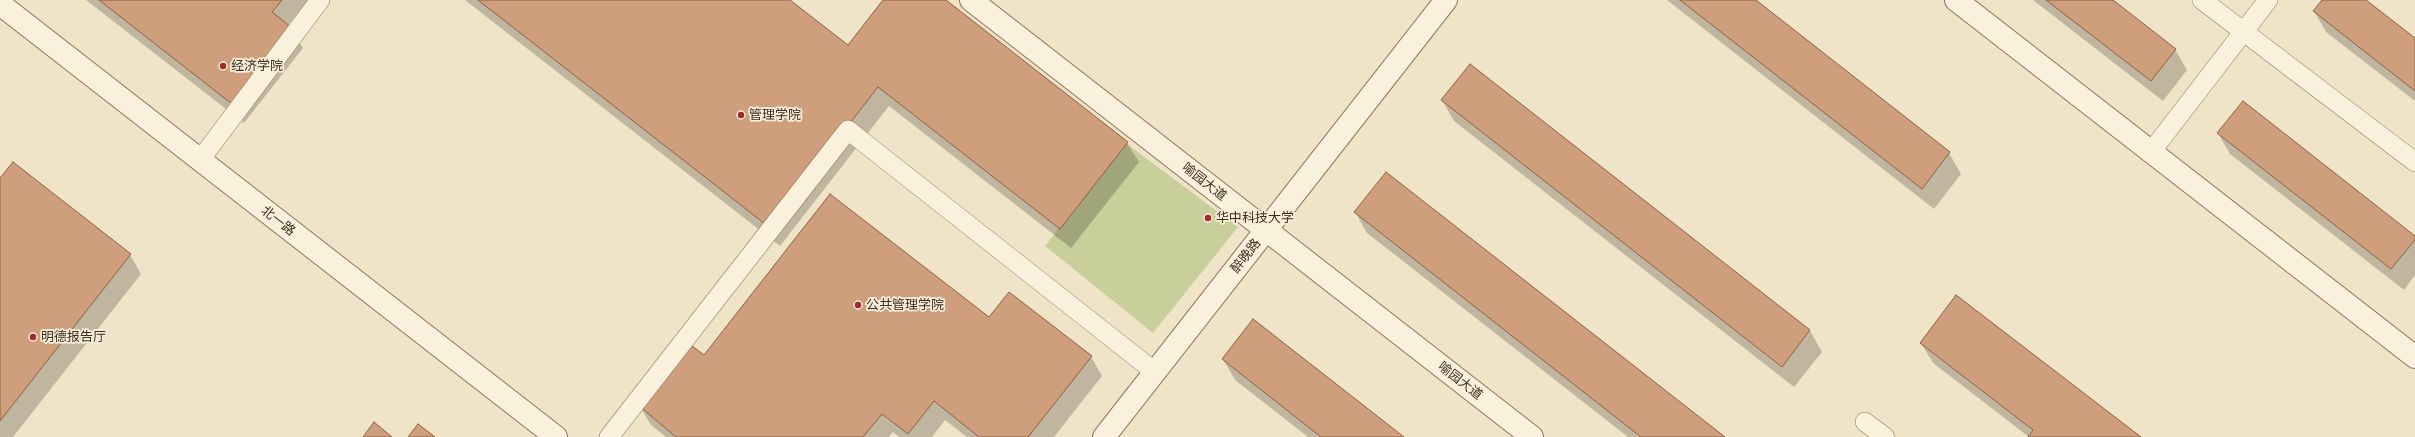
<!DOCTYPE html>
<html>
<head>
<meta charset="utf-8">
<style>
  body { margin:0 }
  canvas { display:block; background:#f0e4c8 }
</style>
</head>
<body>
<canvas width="2415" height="437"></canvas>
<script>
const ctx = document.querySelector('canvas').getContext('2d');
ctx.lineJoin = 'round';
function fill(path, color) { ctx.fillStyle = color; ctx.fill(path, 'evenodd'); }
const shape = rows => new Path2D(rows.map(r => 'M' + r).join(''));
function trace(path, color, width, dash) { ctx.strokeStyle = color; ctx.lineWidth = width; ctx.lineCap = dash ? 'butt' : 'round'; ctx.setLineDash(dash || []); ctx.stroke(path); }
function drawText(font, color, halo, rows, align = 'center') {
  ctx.font = font + ' "Roboto Serif","Noto Sans SC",serif'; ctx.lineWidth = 3.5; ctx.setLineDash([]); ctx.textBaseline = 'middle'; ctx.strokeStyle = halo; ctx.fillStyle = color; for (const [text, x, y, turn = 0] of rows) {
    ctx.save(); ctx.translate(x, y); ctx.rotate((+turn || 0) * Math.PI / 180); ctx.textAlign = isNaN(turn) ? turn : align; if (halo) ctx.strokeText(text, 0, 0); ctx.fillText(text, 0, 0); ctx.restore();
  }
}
fill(shape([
  [1126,143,1238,227,1153,333,1045,246]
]), '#c9cf9b');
fill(shape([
  [86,0,308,0,288,25,303,48,244,123],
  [465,0,789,0,848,46,884,0,944,0,1127,143,1139,162,1071,248,889,106,780,246],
  [1667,0,1754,0,1949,153,1961,174,1934,209],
  [2033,0,2112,0,2175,49,2187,70,2163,101],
  [2323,0,2364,0,2415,40,2415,101,2326,32,2314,11],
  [1470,65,1810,331,1822,352,1794,387,1454,121,1442,100],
  [2218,133,2415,237,2415,275,2404,290,2230,154],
  [0,180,130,255,141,274,13,437,0,437],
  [1355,212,1723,437,1628,437,1367,233],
  [989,319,1091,357,1102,376,1054,437,967,437,945,420,932,437,899,437,893,432,889,437,666,437,651,425,639,405,704,356],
  [1921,343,2140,437,2029,437,1933,363],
  [1223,359,1402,437,1308,437,1235,380]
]), '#0003');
const building = shape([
  [99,0,282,0,272,12,292,28,232,104,99,0],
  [478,0,790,0,848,45,883,0,946,0,1128,142,1060,229,878,87,769,227,478,0],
  [1680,0,1756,0,1950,152,1922,189,1680,0],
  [2046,0,2113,0,2176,49,2151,81,2046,0],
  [2322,0,2366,0,2415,38,2415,91,2313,11,2322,0],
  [1470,64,1810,330,1782,367,1441,100,1470,64],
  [2243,101,2415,236,2415,240,2391,269,2217,133,2243,101],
  [13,162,131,254,0,421,0,178,13,162],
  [1386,172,1725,437,1641,437,1354,212,1386,172],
  [830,194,989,317,1009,292,1092,356,1028,437,979,437,934,401,908,434,882,414,863,437,676,437,638,405,687,342,704,355,830,194],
  [1956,295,2141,437,2028,437,2033,430,1920,343,1956,295],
  [1253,319,1404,437,1321,437,1222,359,1253,319],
  [374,422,392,437,363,437,374,422],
  [418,424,435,437,408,437,418,424]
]);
fill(building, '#cf9f7d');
trace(building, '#8d5f41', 1);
const lane = shape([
  [2202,0,2415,162],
  [2151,152,2268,0],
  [200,160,320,0],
  [1865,422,1885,437],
  [609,437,848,130,1155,372]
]);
const street = shape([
  [971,0,1532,437],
  [1956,0,2415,357],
  [0,4,556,437],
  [1104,437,1446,0]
]);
trace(lane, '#8d765c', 20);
trace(street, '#8d765c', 24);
trace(lane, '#faf1dc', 19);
trace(street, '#faf1dc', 22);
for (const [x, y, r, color] of [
  [223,66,4,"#9e2a2b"],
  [741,115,4,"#9e2a2b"],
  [1208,218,4,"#9e2a2b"],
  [858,305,4,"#9e2a2b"],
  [33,337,4,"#9e2a2b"]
]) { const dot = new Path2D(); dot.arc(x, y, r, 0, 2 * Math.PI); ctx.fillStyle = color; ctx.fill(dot); trace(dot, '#f7eed8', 1.5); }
drawText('13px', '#3d2e20', '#f7eed8', [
  ["经济学院",231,66],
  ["管理学院",749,115],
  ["华中科技大学",1216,218],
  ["公共管理学院",866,305],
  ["明德报告厅",41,337]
], 'left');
drawText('13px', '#3d2e20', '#f7eed8', [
  ["喻园大道",1204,182,38],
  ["北一路",278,221,38],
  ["醉晚路",1246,256,-52],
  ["喻园大道",1460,381,38]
]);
</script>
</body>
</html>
